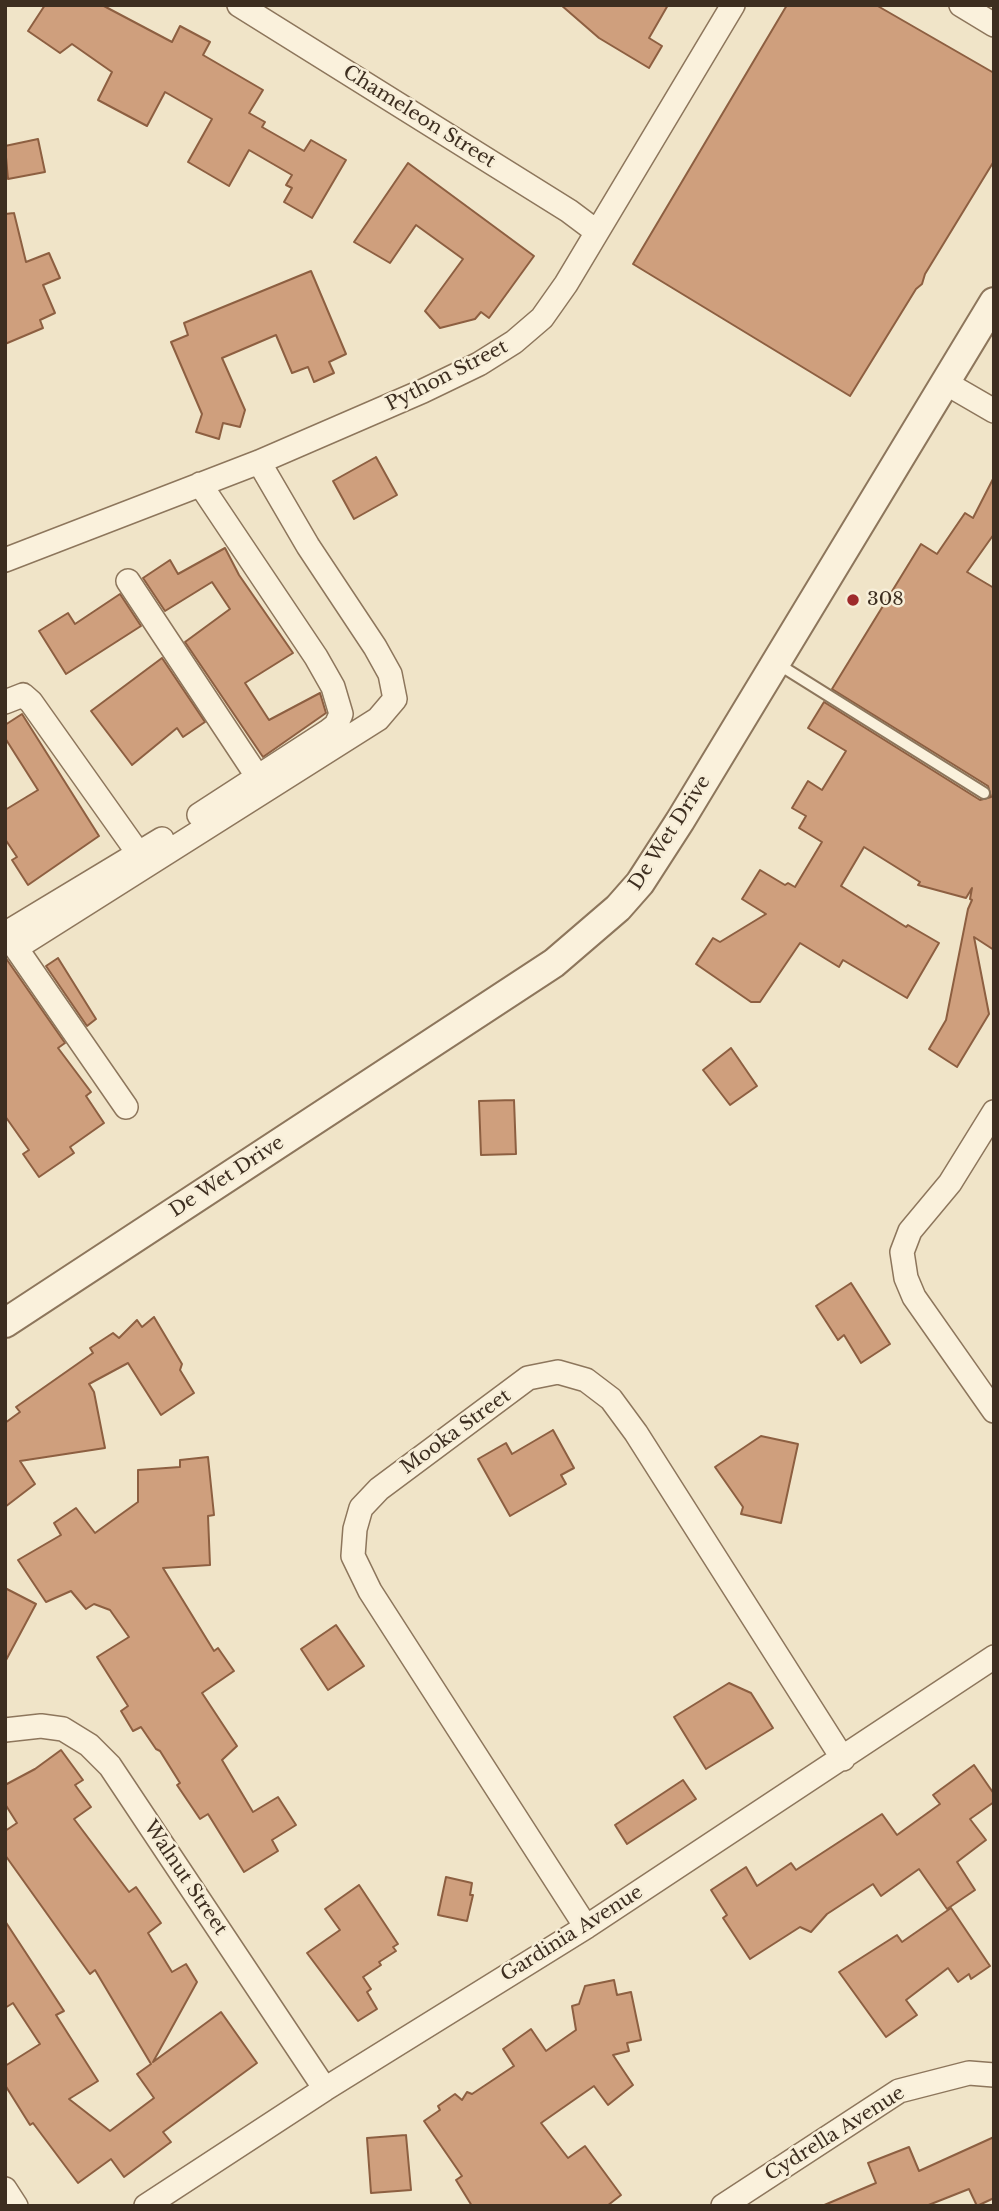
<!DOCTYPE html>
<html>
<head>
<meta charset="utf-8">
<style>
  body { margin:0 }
  #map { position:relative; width:999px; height:2211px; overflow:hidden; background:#f0e4c8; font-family:"Libre Baskerville",serif }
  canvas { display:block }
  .frame { position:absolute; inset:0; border:7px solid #3d2e20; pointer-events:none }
</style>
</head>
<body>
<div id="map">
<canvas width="999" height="2211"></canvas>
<div class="frame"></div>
</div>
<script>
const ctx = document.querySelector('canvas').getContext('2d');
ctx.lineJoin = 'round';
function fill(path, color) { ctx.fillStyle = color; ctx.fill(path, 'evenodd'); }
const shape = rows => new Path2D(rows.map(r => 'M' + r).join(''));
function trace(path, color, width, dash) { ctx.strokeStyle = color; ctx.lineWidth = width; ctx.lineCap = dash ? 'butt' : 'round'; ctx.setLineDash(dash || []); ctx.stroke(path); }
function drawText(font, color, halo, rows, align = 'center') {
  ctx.font = font + ' "Libre Baskerville",serif'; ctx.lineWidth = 5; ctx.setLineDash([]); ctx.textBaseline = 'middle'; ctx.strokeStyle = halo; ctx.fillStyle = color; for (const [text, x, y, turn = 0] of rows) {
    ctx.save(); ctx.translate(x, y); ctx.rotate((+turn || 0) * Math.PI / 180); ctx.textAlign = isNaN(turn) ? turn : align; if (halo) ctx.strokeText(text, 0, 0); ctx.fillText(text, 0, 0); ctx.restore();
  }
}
const building = shape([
  [45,5,102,5,172,42,180,26,210,42,203,55,263,90,249,113,265,122,262,127,304,151,311,140,346,160,312,218,284,202,292,188,286,185,292,175,249,150,229,186,188,162,212,119,165,92,147,126,98,100,112,72,72,44,60,53,28,31,45,5],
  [561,5,668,5,649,38,662,46,649,68,599,38,561,5],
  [787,5,876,5,994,73,994,161,925,274,922,284,916,289,850,396,633,264,787,5],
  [38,139,45,172,8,179,5,146,38,139],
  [408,163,534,256,489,318,481,312,475,319,440,328,425,311,463,259,416,225,390,263,354,242,408,163],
  [14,213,26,262,49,253,60,278,43,285,55,313,40,320,43,328,5,344,5,214,14,213],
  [311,271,346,354,329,362,334,373,314,382,308,367,292,373,276,335,222,358,245,410,240,427,223,423,219,439,196,432,202,414,171,342,188,335,184,323,311,271],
  [376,457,397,495,354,519,333,481,376,457],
  [994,477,994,534,967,572,994,588,994,950,974,937,989,1014,957,1067,929,1049,946,1020,968,909,972,900,970,899,972,888,966,898,918,885,920,882,864,847,841,886,906,927,908,925,939,943,907,998,843,960,839,967,800,943,760,1002,751,1002,696,964,713,938,720,942,766,914,742,899,760,870,785,885,788,883,795,887,822,842,799,828,806,816,792,808,808,781,822,790,846,751,808,728,824,702,980,800,991,797,988,786,832,689,921,544,937,554,965,513,973,518,994,477],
  [225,548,239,575,293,653,245,683,269,720,320,693,326,713,263,757,185,642,230,609,212,582,165,611,143,578,170,560,178,574,225,548],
  [120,594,141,626,66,674,39,631,68,613,75,624,120,594],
  [162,658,205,722,183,737,177,728,132,765,91,711,162,658],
  [22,714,99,836,28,885,12,860,17,857,5,839,5,810,38,790,5,738,5,725,22,714],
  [5,957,65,1043,58,1048,91,1092,86,1096,104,1123,70,1147,74,1153,39,1177,23,1154,29,1150,5,1116,5,957],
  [58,958,96,1019,87,1026,46,966,58,958],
  [731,1048,757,1086,730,1105,703,1070,731,1048],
  [514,1100,516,1154,481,1155,479,1101,514,1100],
  [851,1283,890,1344,861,1363,844,1335,838,1340,816,1306,851,1283],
  [154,1317,182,1364,180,1370,194,1393,161,1415,128,1363,89,1384,94,1392,105,1448,20,1461,35,1484,5,1507,5,1423,20,1412,16,1407,93,1353,90,1348,113,1333,119,1338,137,1320,142,1327,154,1317],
  [553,1430,574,1468,561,1475,566,1484,510,1516,478,1459,506,1443,512,1454,553,1430],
  [761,1436,798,1444,781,1523,741,1514,743,1507,715,1467,761,1436],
  [208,1457,214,1515,208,1516,210,1565,163,1568,214,1651,218,1648,234,1671,202,1693,237,1746,222,1760,253,1812,278,1797,296,1825,272,1840,278,1851,244,1872,208,1814,200,1819,177,1785,180,1783,160,1751,156,1749,141,1727,133,1731,121,1711,128,1706,97,1657,129,1637,110,1610,94,1604,86,1609,71,1591,46,1602,18,1560,61,1535,54,1523,76,1508,95,1533,138,1502,138,1470,180,1467,180,1460,208,1457],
  [5,1588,36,1604,5,1662,5,1588],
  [336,1625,364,1666,328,1690,301,1649,336,1625],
  [729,1683,751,1693,773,1728,706,1769,674,1717,729,1683],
  [61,1750,83,1780,75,1785,91,1807,74,1819,129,1892,136,1887,161,1923,148,1933,172,1972,186,1964,197,1982,153,2062,221,2012,257,2063,163,2132,171,2142,124,2177,111,2159,78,2183,33,2123,30,2125,5,2085,5,2066,40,2044,13,2003,5,2008,5,1921,64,2011,56,2015,98,2081,69,2099,110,2131,154,2098,137,2074,151,2064,95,1970,90,1974,5,1855,5,1831,17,1823,5,1804,5,1785,35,1769,61,1750],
  [974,1765,994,1794,994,1802,970,1819,986,1840,957,1862,975,1890,947,1909,919,1869,881,1896,873,1884,827,1914,811,1932,800,1927,750,1959,723,1918,727,1915,711,1890,746,1867,757,1886,791,1863,796,1870,882,1814,897,1835,940,1804,933,1795,974,1765],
  [683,1780,696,1799,627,1844,615,1825,683,1780],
  [446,1877,472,1883,470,1895,473,1895,467,1921,438,1915,446,1877],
  [359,1885,398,1944,393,1947,396,1951,379,1962,381,1965,363,1977,371,1989,367,1992,377,2009,358,2021,307,1953,340,1930,325,1909,359,1885],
  [951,1908,990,1966,971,1979,969,1974,958,1982,948,1968,906,2000,917,2015,886,2037,839,1972,897,1935,902,1942,951,1908],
  [614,1980,617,1995,631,1992,641,2040,627,2043,629,2051,613,2055,633,2085,608,2105,594,2086,541,2123,568,2158,585,2146,621,2195,607,2206,472,2206,456,2180,462,2176,424,2121,440,2110,438,2106,455,2094,462,2100,467,2092,472,2094,514,2066,503,2049,531,2029,546,2051,576,2030,572,2006,579,2004,585,1986,614,1980],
  [406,2135,411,2190,371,2193,367,2138,406,2135],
  [994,2137,994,2198,977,2206,969,2189,926,2206,822,2206,876,2183,868,2163,909,2147,919,2171,994,2137]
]);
fill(building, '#cf9f7d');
trace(building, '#8d5f41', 2);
const service = shape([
  [778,664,984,793]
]);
const minor = shape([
  [239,5,569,211,597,232],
  [961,5,994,25],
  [944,382,994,411],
  [5,560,259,462,423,391,479,364,514,342,542,318,566,284,733,5],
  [128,581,265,788],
  [5,702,23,695,31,702,146,864],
  [199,815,327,732,336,725,341,714,333,687,316,657,200,484],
  [6,933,162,839],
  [7,935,126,1107],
  [16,948,378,719,395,699,390,674,375,647,308,546,259,462],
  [994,1112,950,1183,910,1231,902,1252,906,1278,914,1297,994,1411],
  [5,1730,41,1726,63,1729,89,1745,110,1766,325,2089],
  [586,1927,370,1591,353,1556,355,1529,361,1508,379,1489,528,1378,558,1372,586,1380,611,1399,636,1433,843,1759],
  [5,2189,16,2206],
  [146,2206,325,2089,586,1927,994,1657],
  [723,2206,899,2091,969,2073,994,2075]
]);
const tertiary = shape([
  [5,1323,554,963,618,908,640,883,680,821,994,302]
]);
trace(service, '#8d765c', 14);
trace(minor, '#8d765c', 26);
trace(tertiary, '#8d765c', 32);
trace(service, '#faf1dc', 10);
trace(minor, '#faf1dc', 23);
trace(tertiary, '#faf1dc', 28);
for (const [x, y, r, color] of [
  [853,600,7,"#9e2a2b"]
]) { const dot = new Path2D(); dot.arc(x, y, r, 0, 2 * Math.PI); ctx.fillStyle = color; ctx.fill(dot); trace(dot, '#f7eed8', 2.5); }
drawText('19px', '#3d2e20', '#f7eed8', [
  ["Chameleon Street",419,117,32],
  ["Python Street",447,376,-27],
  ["De Wet Drive",670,833,-57],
  ["De Wet Drive",227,1177,-33],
  ["Mooka Street",456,1432,-36],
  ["Walnut Street",185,1878,56],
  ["Gardinia Avenue",572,1934,-32],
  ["Cydrella Avenue",835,2134,-32]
]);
drawText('19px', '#3d2e20', '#f7eed8', [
  ["308",867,600]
], 'left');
</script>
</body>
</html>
